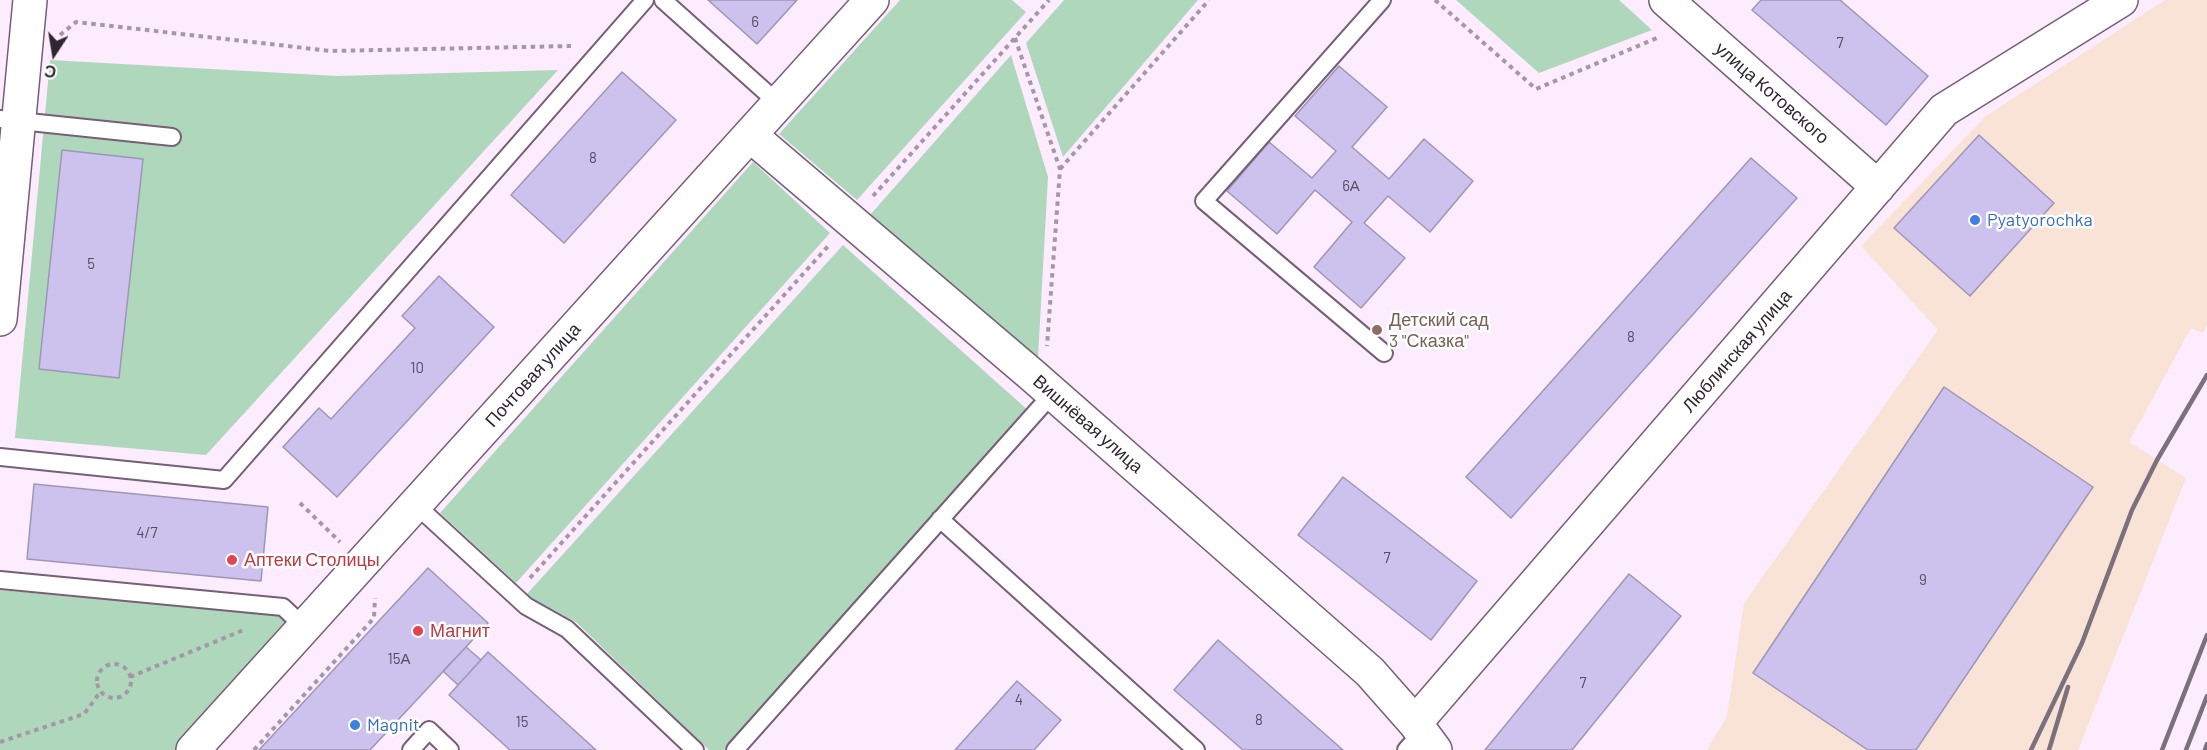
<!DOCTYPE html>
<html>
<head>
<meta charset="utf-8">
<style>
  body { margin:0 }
  #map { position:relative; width:2207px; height:750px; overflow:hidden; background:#fcecfd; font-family:Barlow,sans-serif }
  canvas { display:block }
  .north { position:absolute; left:24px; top:24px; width:60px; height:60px; -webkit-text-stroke:4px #fff; paint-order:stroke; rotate:192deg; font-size:16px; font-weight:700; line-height:24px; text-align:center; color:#302630 }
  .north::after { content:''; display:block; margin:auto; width:21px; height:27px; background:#302630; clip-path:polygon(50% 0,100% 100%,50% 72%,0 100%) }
</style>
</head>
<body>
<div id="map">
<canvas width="2207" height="750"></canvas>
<div class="north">С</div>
</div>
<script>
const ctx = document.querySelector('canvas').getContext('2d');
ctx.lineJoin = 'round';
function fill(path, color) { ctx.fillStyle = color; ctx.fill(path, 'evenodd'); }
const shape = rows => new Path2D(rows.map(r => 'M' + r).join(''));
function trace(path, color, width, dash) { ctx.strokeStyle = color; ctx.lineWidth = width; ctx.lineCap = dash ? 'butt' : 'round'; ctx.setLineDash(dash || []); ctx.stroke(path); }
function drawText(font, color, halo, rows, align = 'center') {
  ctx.font = font + ' Barlow,sans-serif'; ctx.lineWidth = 5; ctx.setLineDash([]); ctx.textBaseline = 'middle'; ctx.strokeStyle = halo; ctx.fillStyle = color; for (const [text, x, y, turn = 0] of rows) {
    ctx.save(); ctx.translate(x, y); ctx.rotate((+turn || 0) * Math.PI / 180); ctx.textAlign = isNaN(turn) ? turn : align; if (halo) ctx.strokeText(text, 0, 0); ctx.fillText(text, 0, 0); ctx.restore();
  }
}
fill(shape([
  [2165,0,2207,0,2207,325,2203,333,2191,328,2129,442,2186,478,2078,750,1707,750,1727,716,1744,603,1938,330,1861,246,1986,116]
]), '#f9e3d6');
fill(shape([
  [900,0,1012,0,1026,12,857,200,779,134],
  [1064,0,1198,0,1063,157,1026,43],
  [1456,0,1619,0,1652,30,1539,73],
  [1011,55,1048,177,1038,358,870,215],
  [50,60,337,76,558,70,206,455,15,438],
  [753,162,830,233,516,583,440,513],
  [843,245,1030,412,724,750,709,750,576,622,526,595],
  [0,590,278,615,290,627,179,750,0,750]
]), '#afd7bc');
const building = shape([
  [708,0,797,0,757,44,708,0],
  [1761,0,1840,0,1928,76,1886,125,1752,10,1761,0],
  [1339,66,1387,107,1352,147,1389,179,1424,139,1473,181,1430,232,1388,196,1364,223,1405,258,1361,308,1314,267,1352,222,1315,190,1277,234,1227,191,1269,142,1312,178,1336,151,1295,116,1339,66],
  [622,72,676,120,564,243,511,195,622,72],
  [1979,135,2054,203,1970,296,1894,228,1979,135],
  [62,150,143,159,119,378,39,369,62,150],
  [1751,158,1797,198,1511,518,1466,477,1751,158],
  [439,276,494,327,337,497,283,447,319,408,331,419,415,328,402,316,439,276],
  [1944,387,2093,487,1916,750,1868,750,1753,673,1944,387],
  [1343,477,1477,581,1431,640,1298,535,1343,477],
  [34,484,268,507,261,581,27,559,34,484],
  [428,568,488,623,466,647,370,750,259,750,428,568],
  [1629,574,1681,616,1572,750,1485,750,1629,574],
  [1218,640,1343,750,1243,750,1174,690,1218,640],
  [466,647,481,660,458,685,443,671,466,647],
  [488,652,596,750,510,750,449,695,488,652],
  [1017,681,1061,720,1034,750,955,750,1017,681]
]);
fill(building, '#cdc1ee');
trace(building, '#9e96b6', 1.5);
const service = shape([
  [663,0,779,104],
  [1382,0,1204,201,1384,353],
  [0,119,172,137],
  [0,457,224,480,645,0],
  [416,505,526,606,567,629,695,750],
  [940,519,1196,750],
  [0,580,283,607,304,627],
  [411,750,429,730,450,750],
  [735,750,1053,393],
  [1406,750,1422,732]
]);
const minor = shape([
  [1666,0,1878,187],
  [750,135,1032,375,1370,672,1415,723],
  [0,319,30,0],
  [193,750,872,0],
  [1435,750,1415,723,1944,110,2121,0]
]);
trace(service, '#765f77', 20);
trace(minor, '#765f77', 36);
trace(shape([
  [1435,0,1536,89,1659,37],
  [60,35,76,22,331,51,571,46],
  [1015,38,1060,169,1047,346],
  [1060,169,1209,0],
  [873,196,1049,0],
  [300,503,340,542],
  [530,578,830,244],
  '97 681a17 17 0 1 1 34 0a17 17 0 1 1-34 0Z',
  [130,677,246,629],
  [0,742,84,714,101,691],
  [254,750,374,618,375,598]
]), '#a598a6', 4, [4.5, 4.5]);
trace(service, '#fff', 16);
trace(minor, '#fff', 33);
trace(shape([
  [2031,750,2082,643,2132,510,2157,460,2207,375],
  [2049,750,2068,687],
  [2162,750,2207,635],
  [2186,750,2207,696],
  [2205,750,2207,744]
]), '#7c707c', 4.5);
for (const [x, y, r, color] of [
  [1975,220,6,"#3f7fe0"],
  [1377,330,6,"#8d6e63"],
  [232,560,6,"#e0444e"],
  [418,631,6,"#e0444e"],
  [355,725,6,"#3f7fe0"]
]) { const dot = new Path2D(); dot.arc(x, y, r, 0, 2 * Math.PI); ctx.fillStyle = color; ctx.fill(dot); trace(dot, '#fff', 2); }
drawText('15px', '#574d60', null, [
  ["6",755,22],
  ["7",1840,43],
  ["8",593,158],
  ["6А",1351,186],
  ["5",91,264],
  ["8",1631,337],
  ["10",417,368],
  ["4/7",147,533],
  ["7",1387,558],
  ["9",1923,580],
  ["15А",399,659],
  ["7",1583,683],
  ["4",1019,700],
  ["8",1259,720],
  ["15",522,722]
]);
drawText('18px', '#302630', '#fff', [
  ["улица Котовского",1772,93,41],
  ["Люблинская улица",1737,351,-49],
  ["Почтовая улица",533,375,-48],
  ["Вишнёвая улица",1088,424,41]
]);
drawText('18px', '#366cbe', '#fff', [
  ["Pyatyorochka",1987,220],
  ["Magnit",367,725]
], 'left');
drawText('18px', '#785e54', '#fff', [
  ["Детский сад",1389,320],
  ["3 \"Сказка\"",1389,341]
], 'left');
drawText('18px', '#be3a42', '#fff', [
  ["Аптеки Столицы",244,560],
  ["Магнит",430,631]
], 'left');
</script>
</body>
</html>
